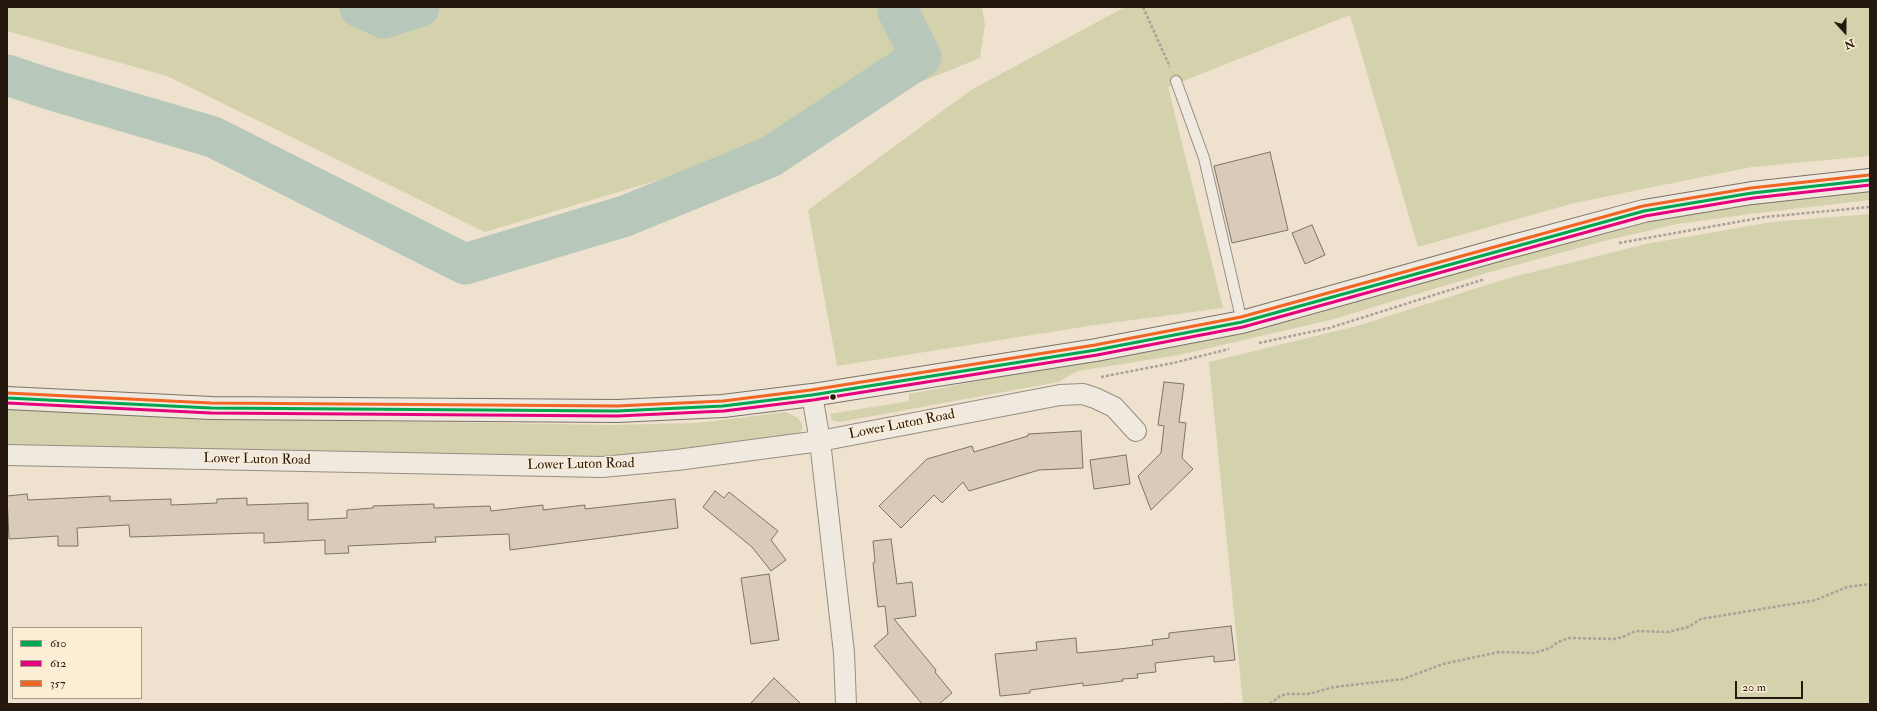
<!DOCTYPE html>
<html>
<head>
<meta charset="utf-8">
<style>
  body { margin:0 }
  #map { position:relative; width:1877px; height:711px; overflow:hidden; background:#eee1cd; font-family:"IM FELL Double Pica",serif }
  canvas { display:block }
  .frame { position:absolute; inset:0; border:8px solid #24180f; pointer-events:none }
  .legend { position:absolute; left:12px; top:627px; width:130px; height:72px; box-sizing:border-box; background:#fdedd5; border:1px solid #a69886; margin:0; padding:5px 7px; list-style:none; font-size:12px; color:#24180f }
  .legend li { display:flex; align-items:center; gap:8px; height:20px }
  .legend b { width:20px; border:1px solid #a69886 }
  .north { position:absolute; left:1825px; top:12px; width:40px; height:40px; -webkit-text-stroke:3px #fdedd5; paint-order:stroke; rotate:159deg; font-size:11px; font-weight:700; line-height:16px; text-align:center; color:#24180f }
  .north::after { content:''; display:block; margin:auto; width:14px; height:18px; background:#24180f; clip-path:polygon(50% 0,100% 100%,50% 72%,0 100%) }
  .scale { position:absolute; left:1735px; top:681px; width:68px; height:18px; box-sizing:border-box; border:2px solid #24180f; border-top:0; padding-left:5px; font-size:12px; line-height:14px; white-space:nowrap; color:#24180f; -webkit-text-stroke:3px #fdedd5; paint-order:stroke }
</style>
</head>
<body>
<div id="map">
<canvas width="1877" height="711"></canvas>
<div class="frame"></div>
<ul class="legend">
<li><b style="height:5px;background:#00a651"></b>610</li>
<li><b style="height:5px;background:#e5007d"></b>612</li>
<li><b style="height:5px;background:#f26522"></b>357</li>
</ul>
<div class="north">N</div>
<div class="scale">20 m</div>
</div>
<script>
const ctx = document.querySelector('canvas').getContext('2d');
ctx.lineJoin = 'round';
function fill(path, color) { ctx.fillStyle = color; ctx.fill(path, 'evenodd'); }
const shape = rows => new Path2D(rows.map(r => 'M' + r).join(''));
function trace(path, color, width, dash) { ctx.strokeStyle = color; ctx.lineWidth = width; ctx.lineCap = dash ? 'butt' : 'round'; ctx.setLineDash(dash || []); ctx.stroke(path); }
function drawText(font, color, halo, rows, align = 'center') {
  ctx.font = font + ' "IM FELL Double Pica",serif'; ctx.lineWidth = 3; ctx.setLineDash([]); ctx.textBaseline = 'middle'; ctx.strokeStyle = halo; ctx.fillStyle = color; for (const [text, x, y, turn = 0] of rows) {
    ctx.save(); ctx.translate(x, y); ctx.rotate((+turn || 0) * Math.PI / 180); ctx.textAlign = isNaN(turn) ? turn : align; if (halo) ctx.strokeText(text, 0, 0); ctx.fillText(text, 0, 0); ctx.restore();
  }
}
fill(shape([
  [7,7,982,7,985,25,980,58,735,157,485,232,167,76,7,31],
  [1125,7,1870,7,1870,156,1752,167,1574,203,1418,247,1350,15,1168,87,1223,308,1088,326,837,366,808,210,971,90],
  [1870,190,1870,200,1750,214,1677,224,1608,240,1490,272,1330,320,1179,355,1078,371,1058,382,840,422,832,420,830,414,909,401,909,394,1213,337,1298,319,1574,240,1634,225,1704,211],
  [1870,214,1870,704,1243,704,1209,362,1357,326,1509,278,1646,244,1772,222],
  [7,409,310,420,611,425,698,423,786,412,798,418,802,424,802,430,799,435,605,460,7,445]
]), '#d4d1ad');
trace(shape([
  [360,7,384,18,419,7],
  [7,75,49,89,213,137,465,264,625,216,770,157,921,57,898,11]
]), '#b7c8bb', 41);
const building = shape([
  [1270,152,1288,230,1232,243,1214,166,1270,152],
  [1312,225,1325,255,1305,264,1292,233,1312,225],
  [1164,382,1184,384,1179,422,1186,423,1182,458,1193,469,1151,510,1138,476,1161,453,1164,426,1158,425,1164,382],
  [1081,431,1083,468,1039,470,969,491,963,482,942,503,934,495,901,528,879,506,927,459,972,446,974,452,1028,436,1028,434,1081,431],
  [1126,455,1130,484,1094,489,1090,460,1126,455],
  [715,491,724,498,729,492,778,531,771,540,786,560,771,571,752,547,703,507,715,491],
  [27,494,28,500,110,496,110,501,171,499,171,505,217,503,217,499,247,498,247,505,308,503,308,520,347,518,347,510,373,508,373,506,434,504,434,508,490,506,491,511,543,505,543,510,585,505,585,509,675,499,678,528,510,550,509,534,435,537,436,542,348,546,349,553,325,554,325,540,264,543,264,533,252,533,130,537,129,525,77,528,78,546,58,546,58,536,9,539,7,496,27,494],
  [891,539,897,584,912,582,916,616,894,619,936,670,935,672,952,693,939,704,922,704,874,646,888,634,885,606,878,607,873,563,875,562,873,541,891,539],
  [769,574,779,640,751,644,741,578,769,574],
  [1231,626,1235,660,1214,662,1214,656,1155,663,1156,672,1137,674,1138,678,1122,679,1123,681,1083,686,1083,683,1030,690,1030,693,1000,696,995,654,1037,650,1036,642,1076,638,1077,653,1119,649,1153,645,1152,640,1169,638,1169,633,1231,626],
  [774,678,801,704,750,704,774,678]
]);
fill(building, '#dacaba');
trace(building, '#7b7368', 1);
const service = shape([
  [1176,81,1204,158,1242,322]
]);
const minor = shape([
  [812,395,820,441,844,653,846,704],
  [7,455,602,467,677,460,820,441,1060,395,1083,394,1095,398,1114,407,1136,431]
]);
const secondary = shape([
  [7,398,211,408,617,411,723,406,812,395,1096,350,1242,322,1502,249,1644,211,1752,193,1870,180]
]);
trace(service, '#978e82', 12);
trace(minor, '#978e82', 22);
trace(secondary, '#7b7368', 24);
trace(shape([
  [1143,7,1170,67],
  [1619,243,1765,217,1870,207],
  [1259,343,1329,328,1485,279],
  [1101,377,1173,363,1229,349],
  [1231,704,1232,704],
  [1270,704,1280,696,1287,694,1308,694,1334,687,1403,679,1443,664,1499,652,1534,653,1550,648,1558,642,1569,638,1613,639,1623,637,1635,631,1668,632,1688,627,1701,619,1816,600,1847,587,1870,584]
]), '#a8a299', 2.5, [3, 2]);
trace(service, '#f0e9df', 10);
trace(minor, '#f0e9df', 20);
trace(secondary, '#f0e9df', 22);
trace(shape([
  [7,398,211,408,617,411,723,406,812,395,1096,350,1242,322,1644,211,1752,193,1870,180]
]), '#00a651', 3);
trace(shape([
  [7,403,211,413,617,416,724,411,813,400,1097,355,1243,327,1645,216,1753,198,1870,185]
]), '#e5007d', 3);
trace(shape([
  [7,393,211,403,617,406,723,401,811,390,1095,345,1241,317,1643,206,1751,188,1869,175]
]), '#f26522', 3);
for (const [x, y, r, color] of [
  [833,397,3.5,"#24180f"]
]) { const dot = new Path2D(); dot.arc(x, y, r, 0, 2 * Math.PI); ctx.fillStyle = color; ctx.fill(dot); trace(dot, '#fdedd5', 1.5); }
drawText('14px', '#24180f', '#fdedd5', [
  ["Lower Luton Road",902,425,-11],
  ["Lower Luton Road",257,460,1],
  ["Lower Luton Road",581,465,-1]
]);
</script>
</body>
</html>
